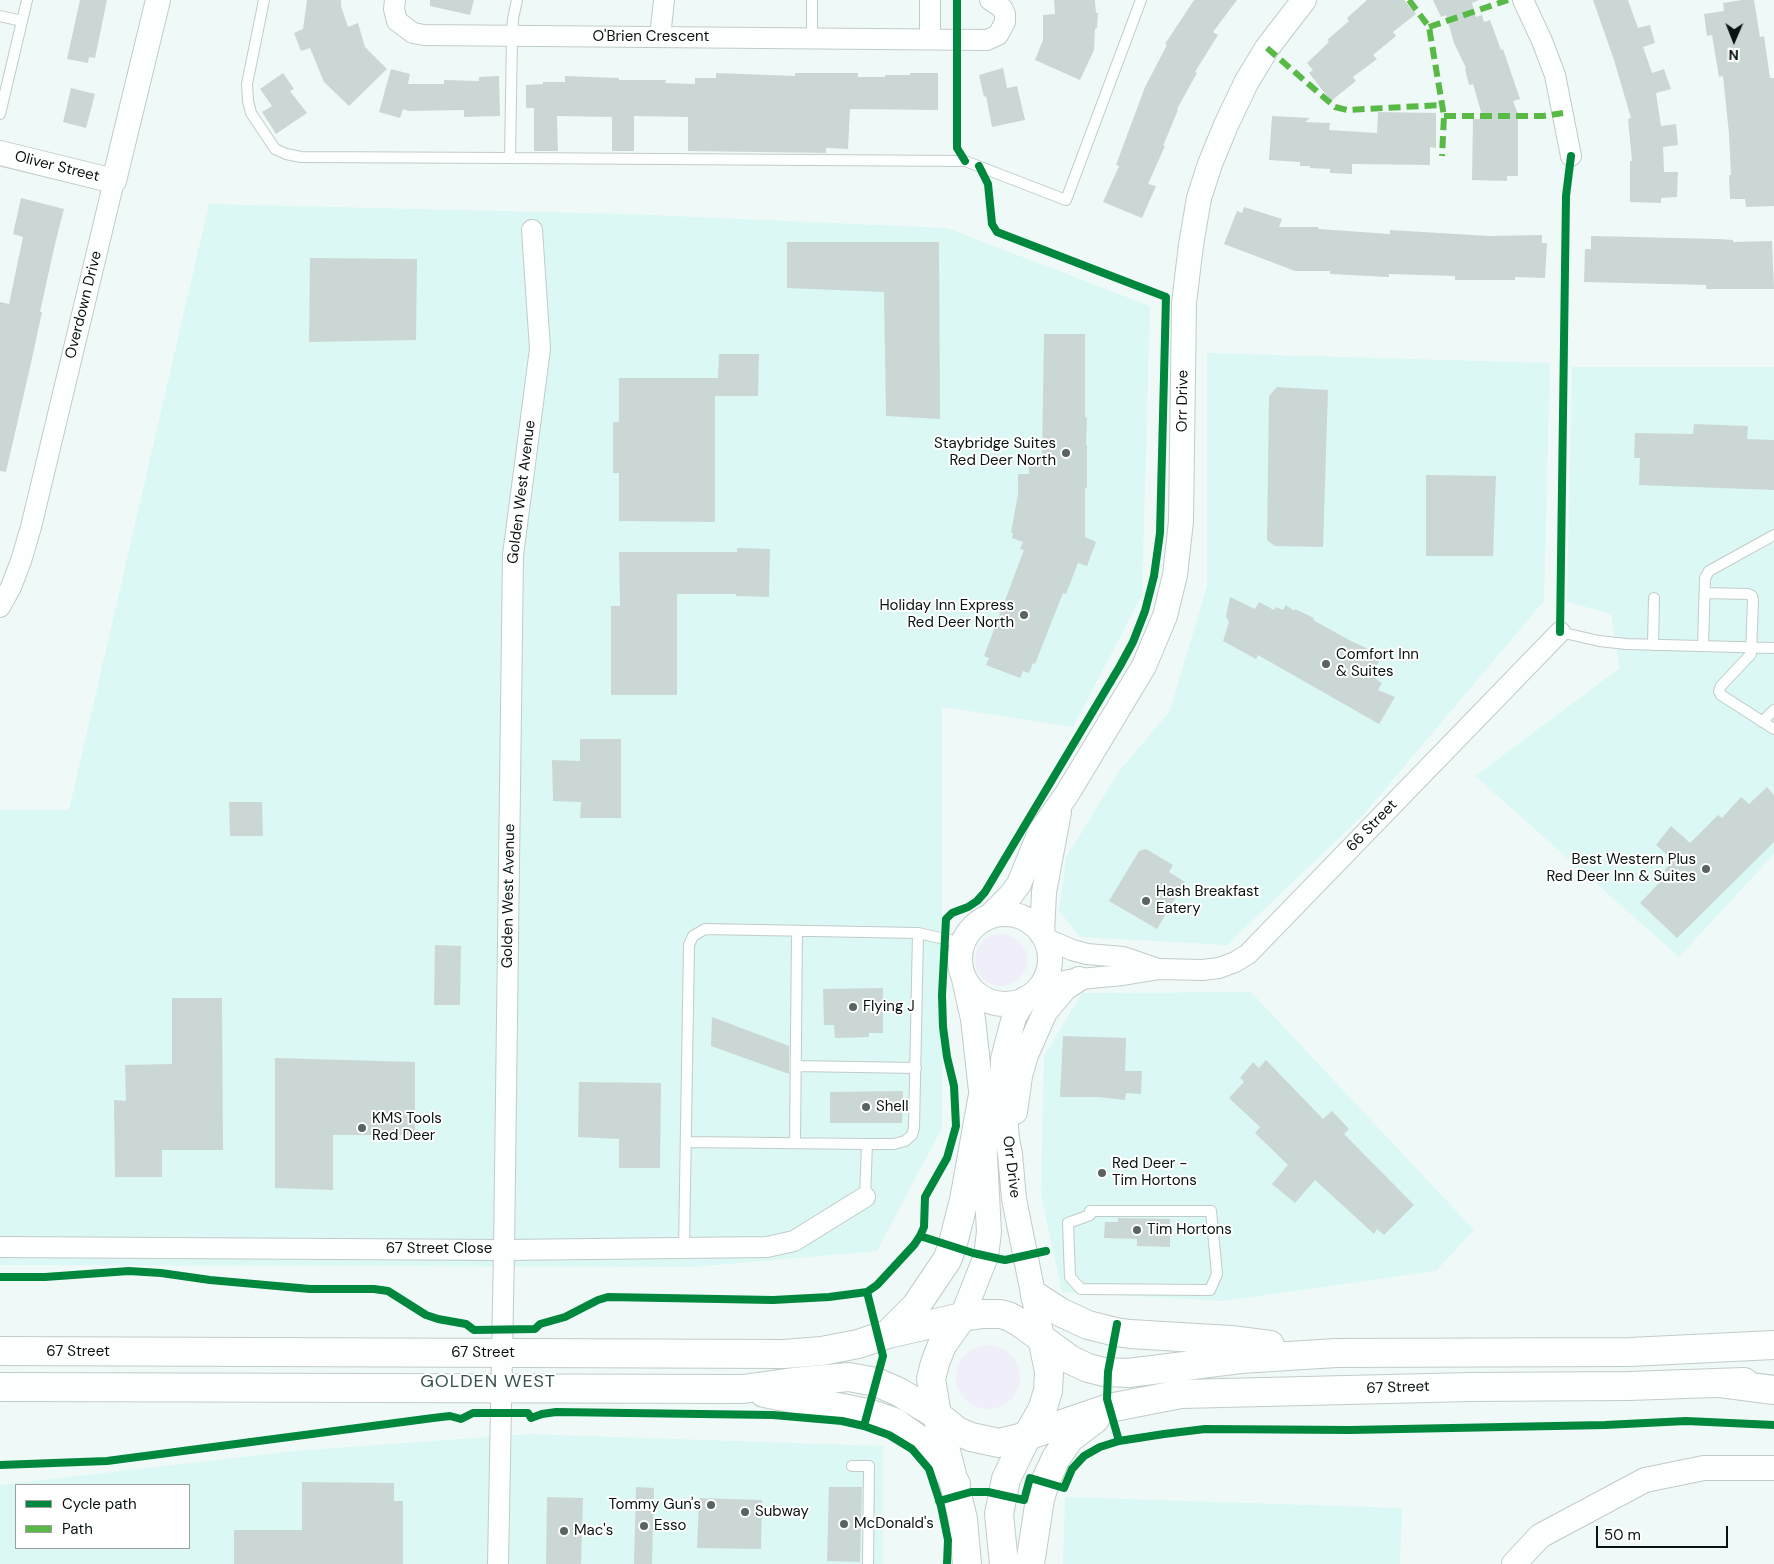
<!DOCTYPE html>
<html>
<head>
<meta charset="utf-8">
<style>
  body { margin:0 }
  #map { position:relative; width:1774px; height:1564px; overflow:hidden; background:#effaf8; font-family:"DM Sans",sans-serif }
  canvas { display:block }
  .legend { position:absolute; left:15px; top:1484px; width:175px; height:65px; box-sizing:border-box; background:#fff; border:1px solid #9ca1a0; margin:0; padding:6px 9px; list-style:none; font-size:15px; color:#081312 }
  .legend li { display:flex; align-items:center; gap:10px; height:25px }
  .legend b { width:25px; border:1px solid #9ca1a0 }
  .north { position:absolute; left:1709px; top:15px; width:50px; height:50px; -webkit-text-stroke:4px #fff; paint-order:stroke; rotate:181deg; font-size:14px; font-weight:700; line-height:20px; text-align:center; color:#081312 }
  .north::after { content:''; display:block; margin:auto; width:18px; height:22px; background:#081312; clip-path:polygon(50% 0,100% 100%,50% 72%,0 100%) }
  .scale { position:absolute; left:1596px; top:1526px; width:132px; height:22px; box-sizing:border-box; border:2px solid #081312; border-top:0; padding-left:6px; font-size:15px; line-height:18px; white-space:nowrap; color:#081312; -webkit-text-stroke:4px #fff; paint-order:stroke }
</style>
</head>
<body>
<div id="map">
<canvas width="1774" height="1564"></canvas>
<ul class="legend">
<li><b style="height:6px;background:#00873e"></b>Cycle path</li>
<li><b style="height:6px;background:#58b947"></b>Path</li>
</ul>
<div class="north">N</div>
<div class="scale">50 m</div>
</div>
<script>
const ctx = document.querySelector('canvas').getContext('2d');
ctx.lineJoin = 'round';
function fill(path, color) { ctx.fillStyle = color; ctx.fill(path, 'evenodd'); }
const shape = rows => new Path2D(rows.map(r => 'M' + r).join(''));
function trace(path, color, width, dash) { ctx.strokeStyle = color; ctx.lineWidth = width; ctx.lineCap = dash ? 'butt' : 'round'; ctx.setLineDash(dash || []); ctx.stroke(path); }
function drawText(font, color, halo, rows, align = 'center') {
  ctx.font = font + ' "DM Sans",sans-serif'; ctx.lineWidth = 4; ctx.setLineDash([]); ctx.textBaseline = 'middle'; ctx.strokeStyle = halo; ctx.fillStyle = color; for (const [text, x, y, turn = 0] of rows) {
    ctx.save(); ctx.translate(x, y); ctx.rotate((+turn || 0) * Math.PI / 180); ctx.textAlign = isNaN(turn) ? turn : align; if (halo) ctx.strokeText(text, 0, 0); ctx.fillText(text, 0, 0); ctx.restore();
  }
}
fill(shape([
  [209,204,628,214,947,228,1150,306,1142,595,1073,727,942,707,942,1128,877,1251,693,1267,0,1265,0,810,69,810],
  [1207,353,1550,363,1544,601,1364,814,1227,945,1080,937,1059,911,1066,858,1119,771,1170,711,1207,586],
  [1572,367,1774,367,1774,854,1679,957,1475,776,1620,668,1611,614,1567,602],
  [1251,992,1474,1230,1436,1271,1223,1301,1062,1292,1041,1195,1044,1056,1082,993],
  [529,1434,883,1446,883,1564,0,1564,0,1485,294,1451],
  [16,1485,189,1485,189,1548,16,1548],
  [1065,1497,1402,1508,1400,1564,1063,1564]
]), '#dcf8f4');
fill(shape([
  '975 960a26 26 0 1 1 52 0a26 26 0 1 1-52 0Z',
  '956 1377a32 32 0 1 1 64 0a32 32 0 1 1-64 0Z'
]), '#f0eef8');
fill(shape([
  [80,0,107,0,95,58,89,57,88,63,67,59],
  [307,0,341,0,341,6,348,27,358,23,365,47,387,69,349,106,324,82,310,48,301,51,294,33,303,29],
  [430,0,474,0,470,15,430,6],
  [1054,0,1095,0,1096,13,1098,13,1097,28,1095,29,1094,50,1080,80,1035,60,1043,40,1043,15,1055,14],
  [1194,0,1237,0,1213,32,1218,35,1195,72,1197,73,1177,109,1178,110,1163,146,1165,146,1148,184,1156,186,1142,218,1103,202,1119,166,1116,165,1145,87,1167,45,1165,44],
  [1367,0,1404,0,1416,14,1393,32,1396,36,1373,55,1377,59,1353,77,1356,81,1331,101,1309,73,1313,70,1307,63,1329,42,1327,40,1349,21,1347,18],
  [1433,0,1479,0,1472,3,1476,17,1482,15,1484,22,1490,20,1501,50,1503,49,1520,99,1513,101,1518,114,1518,176,1507,176,1507,181,1472,180,1473,119,1483,119,1473,84,1469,85,1465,69,1466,68,1454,43,1446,15,1441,17],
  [1593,0,1628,0,1638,28,1650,25,1655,43,1643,47,1652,73,1664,69,1671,89,1656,93,1661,126,1676,124,1678,145,1663,147,1664,172,1678,172,1677,197,1661,198,1661,203,1630,202,1630,161,1632,161,1628,119,1631,118,1614,60],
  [1742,0,1754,0,1760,37,1764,36,1770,78,1774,78,1774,206,1746,207,1745,199,1730,199,1729,175,1731,175,1729,134,1723,76,1719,77,1712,35,1707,36,1704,14,1724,11,1723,3],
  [1003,68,1007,88,1017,86,1025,120,992,127,986,96,984,97,979,75],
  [391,69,410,74,408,84,444,84,444,80,479,81,479,77,499,76,500,116,464,117,464,110,409,111,403,109,400,118,379,112],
  [283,73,294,89,290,91,307,113,276,134,262,112,272,106,260,89],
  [716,73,795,76,795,73,858,73,858,77,885,77,885,75,910,75,910,73,938,73,938,110,850,109,848,149,826,148,826,153,688,151,688,117,634,116,634,151,612,151,612,117,557,116,558,151,534,151,534,108,526,108,526,85,543,84,543,82,565,82,565,76,619,78,619,80,666,80,665,83,695,84,695,78,716,78],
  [71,88,95,94,86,128,63,122],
  [1378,112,1436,113,1436,148,1430,147,1430,165,1352,164,1352,174,1330,173,1330,169,1310,168,1310,166,1300,166,1300,162,1269,160,1272,116,1310,118,1305,122,1330,123,1329,130,1377,133],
  [21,198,64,209,55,244,40,312,42,312,31,363,6,472,0,471,0,302,9,304,23,237,13,234],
  [1244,207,1282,219,1279,227,1318,227,1319,229,1390,234,1390,230,1489,236,1542,235,1542,243,1547,243,1545,278,1515,277,1515,280,1455,280,1455,276,1389,274,1389,277,1330,274,1330,271,1295,271,1224,244,1237,211,1242,213],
  [1591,236,1718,239,1733,240,1733,242,1772,241,1774,289,1706,289,1706,285,1584,282,1585,249,1591,249],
  [787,242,939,242,940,419,886,416,884,292,787,288],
  [310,258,417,259,416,340,309,342],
  [1044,334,1085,334,1085,417,1087,418,1086,445,1087,445,1087,488,1085,488,1085,537,1096,542,1087,566,1078,563,1066,594,1063,593,1035,664,1033,663,1029,673,1023,671,1020,678,986,665,989,658,984,656,1024,550,1020,549,1023,542,1012,538,1013,533,1011,533,1018,494,1018,474,1029,474,1028,460,1042,459],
  [719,354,759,354,758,396,715,396,715,522,619,521,619,473,613,473,613,422,619,422,619,378,718,378],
  [1277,387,1328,390,1323,547,1275,546,1267,540,1269,396],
  [1694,424,1748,426,1747,439,1774,440,1774,490,1639,485,1640,458,1634,458,1635,433,1693,434],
  [1426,475,1496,476,1493,556,1426,556],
  [737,548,770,549,769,597,736,596,736,594,677,594,677,695,611,695,611,606,620,606,619,552,737,552],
  [1230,597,1255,609,1259,602,1274,610,1276,607,1283,610,1286,605,1294,611,1295,609,1314,618,1313,620,1349,640,1383,656,1374,669,1379,672,1376,679,1382,683,1378,690,1395,697,1379,724,1258,655,1256,659,1223,641,1229,622,1226,616],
  [580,739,621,739,621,818,580,818,581,802,553,801,552,760,580,761],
  [1767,787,1774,795,1774,842,1677,938,1640,903,1661,881,1658,879,1673,860,1656,845,1671,826,1690,843,1718,815,1722,818,1741,797,1749,804],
  [229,802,262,802,263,836,230,836],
  [1146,849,1173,865,1169,872,1185,882,1157,929,1109,901,1139,851],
  [435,945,461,946,460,1005,434,1005],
  [883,988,883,1033,869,1033,869,1037,835,1038,834,1025,824,1025,823,989],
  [172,998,222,998,223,1150,162,1150,162,1177,115,1177,114,1100,126,1101,125,1065,172,1064],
  [712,1017,789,1046,789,1074,711,1046],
  [1063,1036,1126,1038,1125,1071,1142,1071,1141,1094,1126,1093,1125,1100,1098,1097,1060,1097],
  [275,1058,415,1062,415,1135,333,1135,333,1190,275,1188],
  [1266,1060,1323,1119,1332,1111,1349,1129,1344,1134,1414,1205,1384,1235,1377,1229,1374,1234,1315,1180,1295,1203,1272,1184,1288,1165,1255,1133,1260,1127,1229,1098,1244,1082,1240,1078,1253,1062,1259,1068],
  [579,1082,661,1083,660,1168,619,1168,619,1139,578,1137],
  [903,1091,902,1123,830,1123,830,1092],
  [1118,1218,1170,1219,1170,1247,1137,1246,1137,1239,1104,1238,1105,1222,1118,1222],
  [302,1482,394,1483,394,1501,403,1501,403,1564,234,1564,234,1530,302,1530],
  [636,1487,654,1488,652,1564,634,1564],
  [829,1487,862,1487,860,1562,827,1561],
  [547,1497,583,1498,581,1564,546,1564],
  [699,1498,762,1500,761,1549,697,1548]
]), '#cbd7d5');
const service = shape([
  [264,0,247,84,248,101,251,113,275,149,286,154,301,157,510,158],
  [517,0,513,19,512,37,510,158,965,161,1066,200,1141,0],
  [812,0,812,39],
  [0,16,22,21],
  [0,114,27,0],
  [1705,593,1748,594,1752,596,1753,600,1751,654,1721,686,1719,691,1721,695,1774,729],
  [1560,632,1599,641,1626,644,1774,648],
  [1653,645,1654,598],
  [1703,646,1705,578,1709,571,1774,535],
  [1762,722,1774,710],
  [796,1066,916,1068],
  [686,1142,867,1144,894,1144,905,1141,912,1135,914,1128,918,933],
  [795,1143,797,931],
  [865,1197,867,1144],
  [1090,1211,1211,1211,1217,1274,1210,1290,1081,1289,1070,1277,1068,1223,1090,1215],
  [684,1248,689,945,693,936,705,929,918,933,963,943],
  [852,1466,869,1466,868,1564]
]);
const minor = shape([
  [395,0,394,9,397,21,413,33,424,35,987,40,998,35,1005,22,1005,14,1002,8,990,0],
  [1523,0,1542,41,1555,75,1571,156],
  [660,37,664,0],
  [930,39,930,0],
  [0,607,11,587,21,561,31,527,114,181],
  [1045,938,1072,950,1087,954,1123,957,1155,968],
  [1034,993,1053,984,1069,980,1123,975,1160,969,1202,970,1219,968,1235,962,1248,954,1560,632],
  [0,1247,504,1250,767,1247,794,1241,865,1197],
  [498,1564,504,1250,513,555,540,349,532,230]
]);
const tertiary = shape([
  [0,153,114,181,158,0],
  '960 959a45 45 0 1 1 90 0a45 45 0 1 1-90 0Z',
  [989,917,1010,896,1019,884,1040,832,1067,794,1132,686,1144,666,1165,616,1175,575,1181,521,1184,303,1191,245,1199,198,1210,164,1226,125,1246,83,1267,48,1304,0],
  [1042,934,1044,892,1059,812],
  [1025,999,1014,1017,1003,1059,1003,1088,1007,1139,1010,1154,1014,1199,1042,1338],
  [1015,1112,1020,1076,1026,1055,1045,1012,1065,988,1079,979],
  [962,1317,986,1256,989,1232,982,1100,973,1019,964,979],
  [1514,1564,1540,1536,1645,1480,1704,1468,1774,1468]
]);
const secondary = shape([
  [937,1415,963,1519,967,1564],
  [1004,1564,999,1514,1006,1479,1027,1436]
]);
const primary = shape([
  [1035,1296,1060,1312,1088,1325,1116,1332,1130,1334,1231,1340,1270,1345],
  [888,1334,916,1306,947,1260,952,1247,964,1200,982,1100],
  [0,1351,784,1354,822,1351,858,1344,888,1334,962,1317,983,1314,1000,1314,1008,1316,1019,1322,1071,1360,1088,1368,1104,1372,1128,1373,1241,1359,1336,1353,1630,1352,1774,1345],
  [0,1387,743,1389,793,1382,849,1377,876,1382,899,1392,937,1415,957,1431,971,1437,999,1443,1027,1436,1109,1408,1181,1394,1471,1387,1629,1386,1744,1382],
  [764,1393,868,1413,894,1422,925,1444,940,1458,956,1484],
  [937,1415,931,1379,935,1363,942,1345,962,1317],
  [1027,1436,1042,1410,1048,1391,1049,1371,1042,1338],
  [1030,1564,1040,1499,1045,1482,1056,1458,1070,1438,1095,1419]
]);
const motorway = shape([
  [1720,1383,1774,1390]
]);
trace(service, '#c0ccca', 12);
trace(minor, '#c0ccca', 22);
trace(tertiary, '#c0ccca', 26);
trace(secondary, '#c0ccca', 30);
trace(primary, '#c0ccca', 30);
trace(motorway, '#c0ccca', 30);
trace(service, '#fdfefe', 10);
trace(minor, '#fdfefe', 20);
trace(tertiary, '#fdfefe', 24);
trace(secondary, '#fdfefe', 28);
trace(primary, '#fdfefe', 28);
trace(motorway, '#fdfefe', 28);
trace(shape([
  [1409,0,1429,27,1444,116,1442,156],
  [1429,27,1508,0],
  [1267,48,1335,107,1347,110,1442,105],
  [1444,116,1543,116,1563,113]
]), '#58b947', 6, [12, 6]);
trace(shape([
  [957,0,957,148,965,161],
  [1560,632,1566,196,1571,156],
  [920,1236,973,1253,1000,1259,1005,1260,1046,1251],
  [0,1277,45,1277,129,1271,161,1273,210,1280,310,1289,374,1289,388,1291,426,1315,438,1319,466,1324,474,1330,535,1329,540,1324,565,1317,598,1300,608,1297,773,1300,829,1297,867,1292,877,1285,914,1245,920,1236,924,1227,925,1197,947,1158,956,1126,954,1086,947,1057,943,1027,942,995,946,919,952,913,968,907,977,901,985,892,1120,666,1133,642,1145,611,1154,576,1160,533,1166,297,997,232,992,224,988,184,979,166],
  [867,1292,883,1356,864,1426,889,1435,912,1449,929,1469,941,1506,948,1540,947,1564],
  [1117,1324,1108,1372,1107,1399,1119,1441],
  [0,1465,107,1461,433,1418,450,1416,461,1419,473,1413,528,1413,531,1418,542,1414,556,1412,773,1415,842,1421,864,1426],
  [939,1501,971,1492,988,1492,1024,1500,1030,1478,1064,1488,1072,1469,1084,1456,1100,1447,1119,1441,1164,1434,1205,1429,1350,1430,1605,1425,1686,1421,1774,1425]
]), '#00873e', 8);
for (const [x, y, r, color] of [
  [1066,453,5,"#596462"],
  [1024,615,5,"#596462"],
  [1326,664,5,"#596462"],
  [1706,869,5,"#596462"],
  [1146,901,5,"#596462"],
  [853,1007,5,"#596462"],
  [866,1107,5,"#596462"],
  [362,1128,5,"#596462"],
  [1102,1173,5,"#596462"],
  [1137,1230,5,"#596462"],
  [711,1505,5,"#596462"],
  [745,1512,5,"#596462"],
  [844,1524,5,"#596462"],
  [644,1526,5,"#596462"],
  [564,1531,5,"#596462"]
]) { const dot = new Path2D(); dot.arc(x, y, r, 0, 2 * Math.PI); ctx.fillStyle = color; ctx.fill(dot); trace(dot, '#fff', 2); }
drawText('15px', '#081312', '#fff', [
  ["O'Brien Crescent",651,37],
  ["Oliver Street",57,167,14],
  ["Overdown Drive",84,305,-76],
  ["Orr Drive",1183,401,-89],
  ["Golden West Avenue",522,492,-83],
  ["66 Street",1372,826,-46],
  ["Golden West Avenue",509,896,-89],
  ["Orr Drive",1011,1167,83],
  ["67 Street Close",439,1249],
  ["67 Street",78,1352],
  ["67 Street",483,1353],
  ["67 Street",1398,1388,-2]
]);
drawText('15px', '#081312', '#fff', [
  ["Staybridge Suites",1056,444,"right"],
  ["Red Deer North",1056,461,"right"],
  ["Holiday Inn Express",1014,606,"right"],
  ["Red Deer North",1014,623,"right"],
  ["Comfort Inn",1336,655],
  ["& Suites",1336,672],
  ["Best Western Plus",1696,860,"right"],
  ["Red Deer Inn & Suites",1696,877,"right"],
  ["Hash Breakfast",1156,892],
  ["Eatery",1156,909],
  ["Flying J",863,1007],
  ["Shell",876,1107],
  ["KMS Tools",372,1119],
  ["Red Deer",372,1136],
  ["Red Deer -",1112,1164],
  ["Tim Hortons",1112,1181],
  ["Tim Hortons",1147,1230],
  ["Tommy Gun's",701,1505,"right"],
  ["Subway",755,1512],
  ["McDonald's",854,1524],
  ["Esso",654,1526],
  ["Mac's",574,1531]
], 'left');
ctx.letterSpacing = '1px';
drawText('18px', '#36534f', '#fff', [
  ["GOLDEN WEST",488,1382]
]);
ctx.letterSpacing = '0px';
</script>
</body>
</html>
